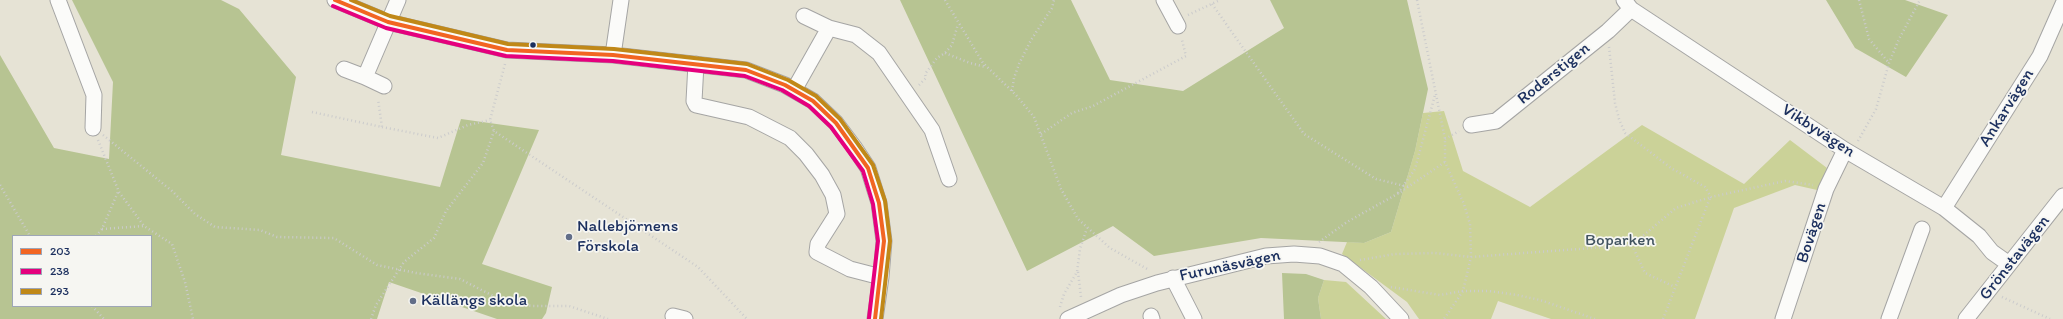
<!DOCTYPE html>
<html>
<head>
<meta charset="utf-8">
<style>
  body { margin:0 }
  #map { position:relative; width:2063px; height:319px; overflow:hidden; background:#e6e3d5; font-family:Itim,sans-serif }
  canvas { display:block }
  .legend { position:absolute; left:12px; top:235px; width:140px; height:72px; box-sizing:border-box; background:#f6f6f2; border:1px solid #9ea6b7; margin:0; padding:5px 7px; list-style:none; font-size:12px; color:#1b2f5e }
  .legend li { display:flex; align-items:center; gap:8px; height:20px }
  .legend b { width:20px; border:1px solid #9ea6b7 }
</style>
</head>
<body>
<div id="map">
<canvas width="2063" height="319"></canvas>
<ul class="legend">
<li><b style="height:5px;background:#f26522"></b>203</li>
<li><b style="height:5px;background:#e5007d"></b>238</li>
<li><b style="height:5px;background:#c08818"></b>293</li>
</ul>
</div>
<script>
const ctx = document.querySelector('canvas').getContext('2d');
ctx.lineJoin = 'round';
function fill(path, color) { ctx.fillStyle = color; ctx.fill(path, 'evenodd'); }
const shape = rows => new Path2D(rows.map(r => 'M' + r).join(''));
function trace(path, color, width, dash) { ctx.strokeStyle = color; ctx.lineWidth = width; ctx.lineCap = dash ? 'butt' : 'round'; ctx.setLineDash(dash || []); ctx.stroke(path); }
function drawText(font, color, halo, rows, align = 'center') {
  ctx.font = font + ' Itim,sans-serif'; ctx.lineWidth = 3.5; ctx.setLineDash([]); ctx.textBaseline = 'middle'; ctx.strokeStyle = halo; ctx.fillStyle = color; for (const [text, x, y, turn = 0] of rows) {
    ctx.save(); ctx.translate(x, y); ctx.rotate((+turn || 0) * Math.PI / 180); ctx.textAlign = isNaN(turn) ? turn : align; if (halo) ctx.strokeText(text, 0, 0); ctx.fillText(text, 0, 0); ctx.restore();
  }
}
fill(shape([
  [1444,111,1463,171,1530,207,1642,125,1744,184,1790,140,1827,168,1817,190,1795,185,1734,208,1695,319,1551,319,1498,301,1491,319,1419,319,1407,302,1342,254,1347,242,1364,243,1391,232,1415,151,1423,113],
  [1324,280,1346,282,1386,319,1321,319,1318,298]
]), '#cbd298');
fill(shape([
  [72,0,221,0,239,9,296,77,281,155,440,187,461,119,539,130,482,264,552,287,546,313,542,319,497,319,389,282,377,319,0,319,0,55,54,148,109,159,113,82],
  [13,236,151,236,151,306,13,306],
  [900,0,1071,0,1110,80,1183,91,1284,28,1270,0,1407,0,1428,89,1415,151,1391,232,1364,243,1261,238,1154,256,1113,226,1027,271],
  [1826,0,1905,0,1948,15,1906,77,1855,48],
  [1282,273,1306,274,1324,280,1318,298,1321,319,1284,319]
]), '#b7c492');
const minor = shape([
  [58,0,94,95,93,128],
  [335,0,388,22,507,50,613,55,746,70,785,85,813,101,836,123,854,147,868,168,879,203,884,241,881,277,875,319],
  [1164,0,1178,26],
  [1624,0,1631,9,1845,150,1944,208,1979,236,1992,252,2009,264],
  [804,16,829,28],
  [613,55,621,0],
  [696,64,694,101,696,105,749,117,790,138,806,154,822,175,833,195,837,214,818,244,817,252,850,269,881,277],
  [344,69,365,77],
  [384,86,365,77,398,0],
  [794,90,829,28,856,35,879,53,932,130,949,179],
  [1471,125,1496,121,1608,31,1631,9],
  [1944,208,2040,56,2063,4],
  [1173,278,1194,319],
  [673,316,685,319],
  [1151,316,1152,319],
  [1068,319,1121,295,1157,283,1266,256,1294,254,1320,256,1343,264,1371,287,1401,319],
  [1783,319,1826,189,1845,150],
  [1889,319,1922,229],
  [1966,319,2063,196]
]);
trace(minor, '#a5a5a4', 17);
trace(shape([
  [945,0,983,63,1016,95,1034,117,1061,189,1078,219,1110,248,1149,270],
  [1417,0,1445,139,1445,162,1464,204,1470,224,1471,257,1463,291,1444,319],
  [1859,0,1869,39,1889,63],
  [1212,4,1304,134,1376,179,1409,187],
  [1188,15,1220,0],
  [1609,47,1615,103,1619,119,1625,133,1671,168,1705,187,1711,197,1785,181,1813,185],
  [945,53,970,63,986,67],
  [505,64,490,120,494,131,698,267,747,319],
  [919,85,926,78,925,74,937,58,945,53,952,45,958,24],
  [1012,91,1014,78,1019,64,1031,40,1052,8,1054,0],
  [312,112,382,127,378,99],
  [382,127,438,138,468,125,490,120],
  [1041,134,1072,113,1093,106,1186,56,1182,40],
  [103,135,172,191,195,214,215,227,260,230,277,237,334,238,377,265,416,273,460,279,507,303,533,306,569,306,608,319],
  [1445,139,1459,131],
  [98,140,119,192,144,226,172,244,185,282,193,319],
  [1858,141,1876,109,1889,63,1899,39,1920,0],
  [0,185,30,236],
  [1398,193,1415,169,1435,95],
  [102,229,144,226],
  [96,236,102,229,118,192],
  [1319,242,1347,222,1399,193,1445,162],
  [1632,245,1645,273,1675,287],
  [1360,260,1395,254,1435,253,1471,257,1632,245,1676,208,1711,197],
  [1078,272,1081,297],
  [1391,287,1440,295,1463,291,1489,291,1517,295,1540,300,1595,319],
  [2002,297,2050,319],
  [92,306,104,319],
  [1060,307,1064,294,1077,272,1080,249,1087,228],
  [371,319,376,305,404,262,434,238,446,211,483,163,494,131],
  [1663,319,1710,198]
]), '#cbcbcc', 2.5, [1, 3]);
trace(minor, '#fbfbf9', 15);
trace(shape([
  [335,0,388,22,507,50,613,55,746,70,785,85,813,101,836,123,868,168,879,203,884,241,875,319]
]), '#f26522', 4);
trace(shape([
  [333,6,386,28,506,56,613,61,745,76,782,90,809,106,831,127,863,171,873,204,878,241,869,318]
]), '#e5007d', 4);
trace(shape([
  [351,0,390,16,508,44,614,49,747,64,788,80,816,96,840,119,873,165,885,201,890,241,881,319]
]), '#c08818', 4);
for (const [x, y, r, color] of [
  [533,45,3.5,"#1b2f5e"],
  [569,237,4,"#626e88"],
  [413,301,4,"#626e88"]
]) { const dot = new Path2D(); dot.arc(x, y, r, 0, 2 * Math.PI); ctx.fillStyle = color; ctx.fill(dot); trace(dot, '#f6f6f2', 1.5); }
drawText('17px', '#1b2f5e', '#f6f6f2', [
  ["Roderstigen",1554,74,-39],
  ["Ankarvägen",2007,108,-58],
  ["Vikbyvägen",1818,131,33],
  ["Bovägen",1812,233,-72],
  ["Grönstavägen",2015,258,-52],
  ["Furunäsvägen",1230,266,-12]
]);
drawText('17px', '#1b2f5e', '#f6f6f2', [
  ["Nallebjörnens",577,227],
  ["Förskola",577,247],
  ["Källängs skola",421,301]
], 'left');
drawText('17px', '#425460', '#f6f6f2', [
  ["Boparken",1620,241]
]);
</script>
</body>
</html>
